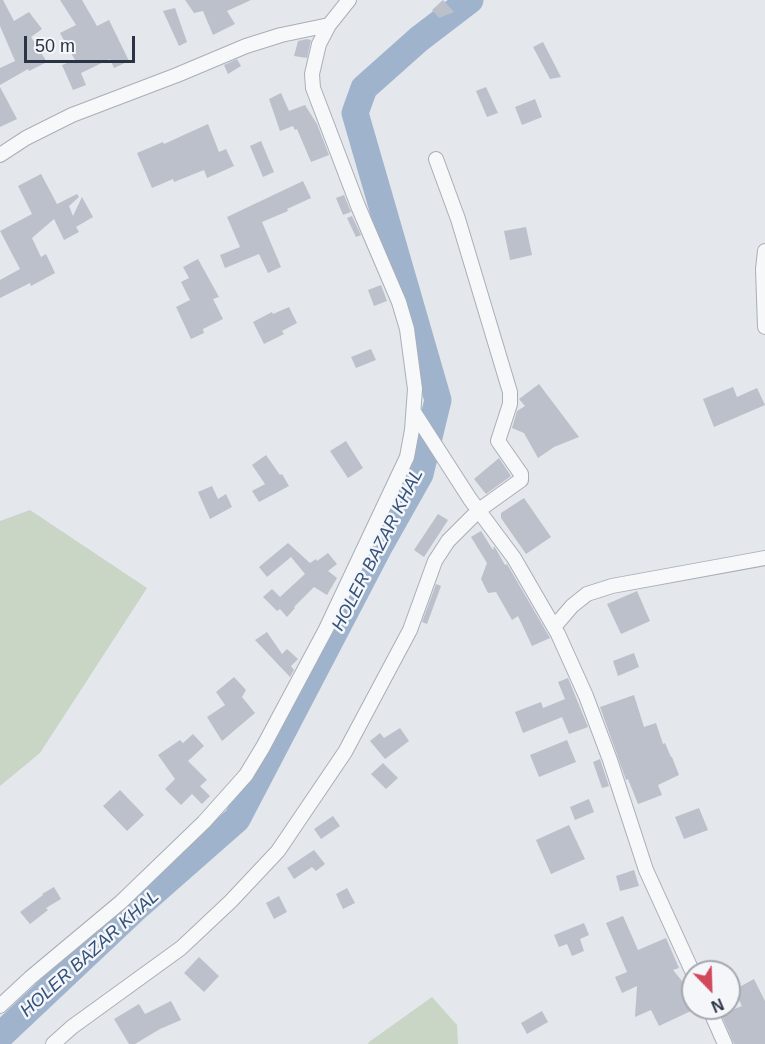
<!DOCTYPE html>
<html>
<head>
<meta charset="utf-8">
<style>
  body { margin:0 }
  #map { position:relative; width:765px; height:1044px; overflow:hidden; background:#e4e7ec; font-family:Arial,sans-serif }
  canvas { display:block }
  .north { position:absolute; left:681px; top:960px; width:60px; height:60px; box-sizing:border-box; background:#f4f6f9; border:2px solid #a4a8b1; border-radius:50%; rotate:157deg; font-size:16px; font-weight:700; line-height:24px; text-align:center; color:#2b3445 }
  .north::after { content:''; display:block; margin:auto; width:21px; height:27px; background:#d1495b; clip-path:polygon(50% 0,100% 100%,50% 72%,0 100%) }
  .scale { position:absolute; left:24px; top:36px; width:111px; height:27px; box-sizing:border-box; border:3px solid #2b3445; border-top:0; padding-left:8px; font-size:18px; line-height:21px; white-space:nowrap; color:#2b3445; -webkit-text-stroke:4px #f4f6f9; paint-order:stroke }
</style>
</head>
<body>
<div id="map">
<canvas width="765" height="1044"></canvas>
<div class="north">N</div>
<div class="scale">50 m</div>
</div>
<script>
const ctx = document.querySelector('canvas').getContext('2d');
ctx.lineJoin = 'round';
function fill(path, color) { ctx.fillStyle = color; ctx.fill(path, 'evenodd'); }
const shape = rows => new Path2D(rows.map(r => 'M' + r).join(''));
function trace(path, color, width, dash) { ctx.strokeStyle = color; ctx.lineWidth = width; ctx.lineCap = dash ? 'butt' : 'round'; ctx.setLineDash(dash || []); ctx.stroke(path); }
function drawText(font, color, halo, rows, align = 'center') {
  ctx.font = font + ' Arial,sans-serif'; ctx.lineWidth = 5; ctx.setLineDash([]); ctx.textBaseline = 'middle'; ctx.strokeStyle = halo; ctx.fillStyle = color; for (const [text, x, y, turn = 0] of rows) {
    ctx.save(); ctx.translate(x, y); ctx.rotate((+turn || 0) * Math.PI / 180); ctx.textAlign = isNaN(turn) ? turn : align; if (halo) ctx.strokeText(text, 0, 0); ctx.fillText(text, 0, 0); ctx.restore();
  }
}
fill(shape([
  [30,510,147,588,40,753,0,786,0,521],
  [432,997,457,1025,458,1044,368,1044,369,1042]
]), '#c9d6c5');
trace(shape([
  [0,1036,138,906,237,819,380,545,420,474,438,400,355,113,364,88,419,39,470,0]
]), '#9fb4cc', 27);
fill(shape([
  [0,0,3,0,14,21,29,12,42,29,31,37,47,62,29,71,28,69,0,85,0,68,15,61,0,26],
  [60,0,82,0,97,26,109,20,129,61,114,68,110,59,81,73,86,85,73,90,62,65,75,60,60,33,76,25],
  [185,0,251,0,227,11,235,24,213,35,203,11,194,13],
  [443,0,454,12,439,18,432,10],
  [175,8,187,42,179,46,163,11],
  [307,39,311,40,307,58,294,56,298,41],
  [543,42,561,77,550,79,533,47],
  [237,59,241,66,228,74,224,65],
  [0,87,17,119,0,127],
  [486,87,498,113,487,117,476,91],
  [281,93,289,111,305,105,317,124,329,155,311,162,297,129,295,130,293,126,280,131,269,99],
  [535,99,542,117,522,125,515,107],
  [208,124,219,152,226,149,234,166,207,178,204,170,174,182,173,179,152,188,137,153,163,142,164,144],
  [261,141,274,172,263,177,250,146],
  [41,174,57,204,77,194,79,197,69,206,73,216,82,197,93,217,76,227,79,232,64,240,54,219,32,238,41,257,46,254,55,273,31,286,30,283,0,298,0,280,20,269,0,231,32,214,18,186],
  [303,181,311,198,287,209,288,211,262,222,281,267,268,273,259,254,225,268,220,255,240,247,227,217],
  [344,195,351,212,343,215,336,198],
  [352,216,361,235,356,237,347,218],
  [526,227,532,255,510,260,504,231],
  [198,259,219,297,213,299,223,319,203,329,204,333,191,339,176,307,190,300,181,282,189,278,183,267],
  [381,285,387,301,374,306,368,290],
  [289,307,297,323,282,331,284,334,264,344,253,322,272,312,273,314],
  [371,349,376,360,356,368,351,357],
  [539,384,579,437,554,447,538,458,524,433,512,428,517,411,525,406,519,399],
  [733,387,737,397,757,388,765,405,714,427,703,399],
  [346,441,363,468,348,478,330,451],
  [266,455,280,475,282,474,289,486,259,502,252,491,265,484,252,465],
  [499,458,511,476,486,494,474,479],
  [212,486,218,499,226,494,232,507,210,519,198,492],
  [524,498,551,537,526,554,501,518,501,513],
  [438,514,448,520,424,557,414,550],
  [481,531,493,550,494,546,497,551,505,565,507,564,550,638,532,646,518,616,512,620,496,592,488,593,481,579,487,563,471,537],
  [288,543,310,563,316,559,317,561,328,553,337,564,328,571,337,578,327,595,314,587,294,607,295,608,287,617,280,609,277,611,263,597,272,589,280,597,305,574,291,557,267,577,259,567],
  [436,584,441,586,427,624,422,622],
  [637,591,650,621,621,634,607,604],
  [267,632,282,654,287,649,298,659,291,666,294,670,290,677,255,640],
  [634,653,639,667,618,676,613,661],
  [234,677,246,690,242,697,255,713,222,741,207,717,225,705,216,692],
  [568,678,588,727,569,734,562,717,523,733,515,712,541,702,543,708,565,699,558,682],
  [634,695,644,727,656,723,663,744,665,743,671,757,672,757,679,775,658,785,662,795,638,804,628,779,626,780,600,707],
  [400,728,409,741,385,759,370,741,380,733,384,738],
  [193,734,204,746,188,761,207,780,200,786,210,796,202,804,192,794,181,805,165,789,175,779,158,755,180,740,183,743],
  [567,740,576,762,539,777,530,755],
  [600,759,609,786,602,788,593,762],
  [383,763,398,778,386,789,371,774],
  [120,790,144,815,127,831,103,806],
  [589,799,594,812,575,820,570,807],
  [699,808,708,830,684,839,675,817],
  [333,816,340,826,321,839,314,829],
  [569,825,585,859,551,874,536,840],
  [314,850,325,864,316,871,312,867,294,879,287,868],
  [634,870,639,886,620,891,616,876],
  [54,887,61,899,46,908,48,910,30,924,20,912,43,895,42,894],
  [347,888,355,903,343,909,336,894],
  [279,896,287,912,274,919,266,903],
  [623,916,638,950,666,938,679,968,673,970,691,992,685,994,693,1010,659,1026,651,1010,635,1017,637,986,622,993,615,977,627,972,606,923],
  [584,923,589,935,580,939,584,951,572,956,567,944,559,947,554,935],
  [199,957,219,976,204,992,184,973],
  [754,979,765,1001,765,1044,734,1044,721,1014,742,1006,734,990],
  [171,1001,181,1020,160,1029,135,1044,129,1044,114,1019,139,1004,145,1014],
  [542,1011,548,1022,527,1034,521,1023]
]), '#bbc0ca');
const minor = shape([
  [0,155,26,138,72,115,177,75,246,46,281,35,329,25],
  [765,251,763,269,765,327],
  [414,412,470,499,514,558,558,634,586,696,610,760,646,870,693,973],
  [554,627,572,606,587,594,612,586,765,558],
  [0,1006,30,978,121,902,204,822,246,775,263,747,326,629,407,457,412,430,415,389,407,329,399,302,358,206,313,88,312,74,319,44,329,25,349,0],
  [709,1008,725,1044],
  [53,1044,72,1027,181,948,231,901,278,851,345,752,410,630,435,561,448,541,479,510,521,480,521,474,498,441,510,404,510,392,458,219,436,159]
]);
trace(minor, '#a9aeb7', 16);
trace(minor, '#f7f8fa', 14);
drawText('italic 18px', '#34527a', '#f4f6f9', [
  ["HOLER BAZAR KHAL",378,550,-63],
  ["HOLER BAZAR KHAL",90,954,-42]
]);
</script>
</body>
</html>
